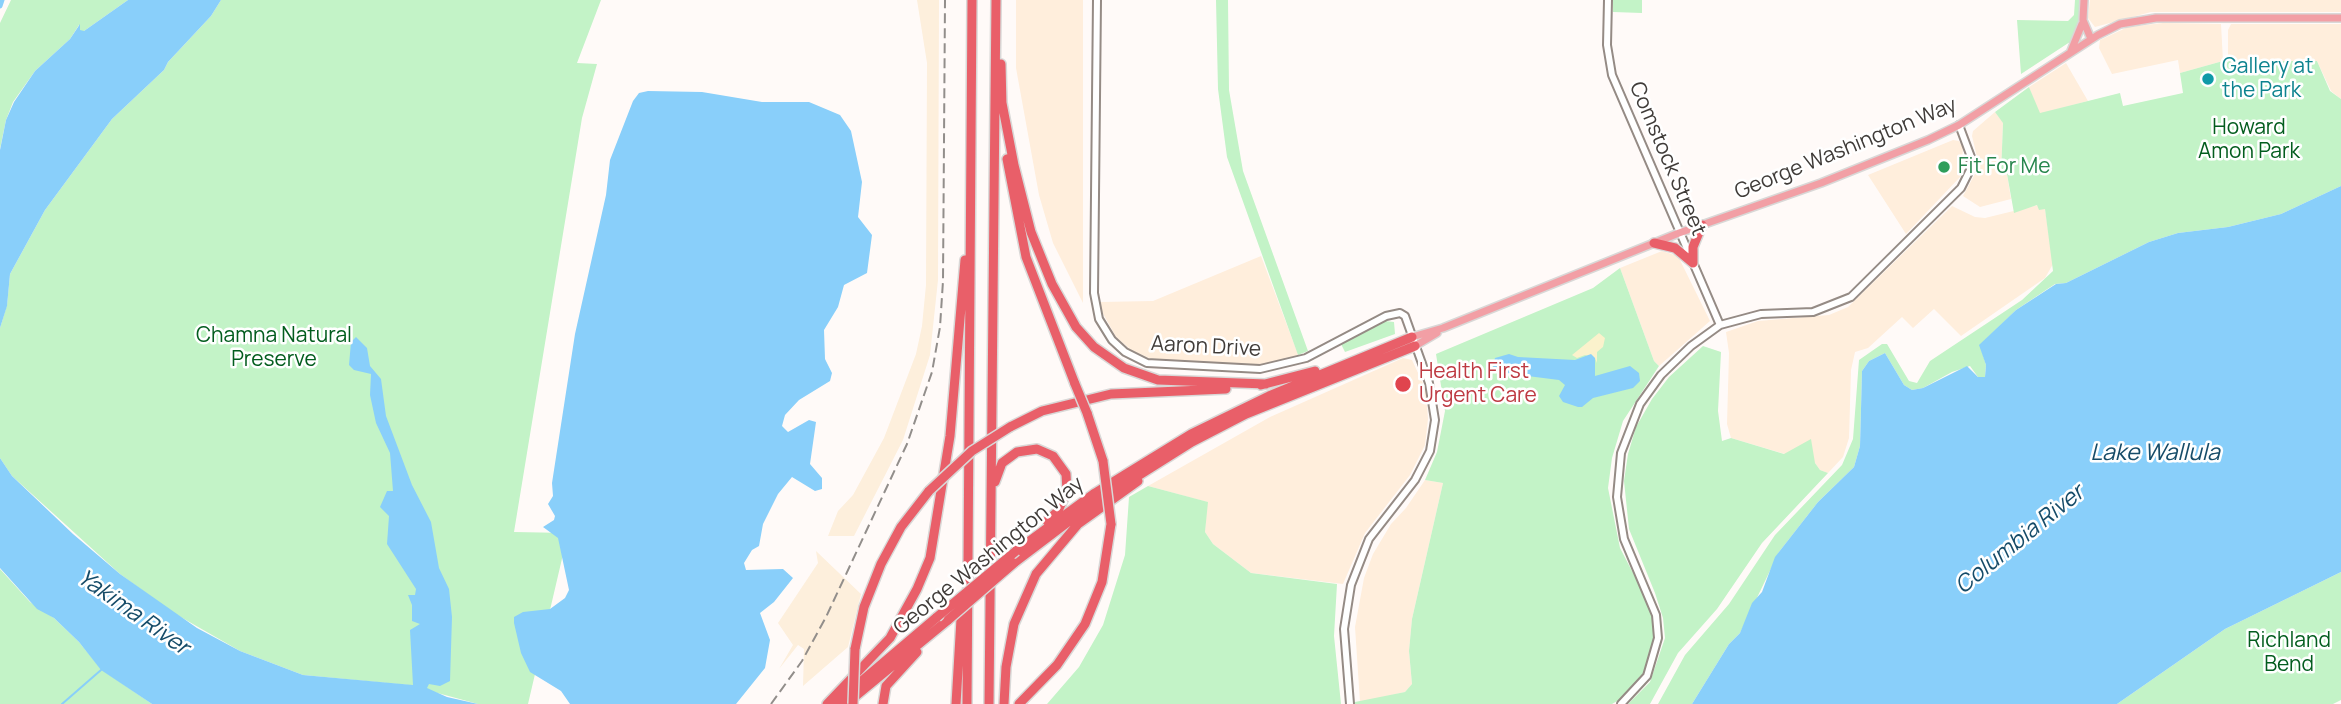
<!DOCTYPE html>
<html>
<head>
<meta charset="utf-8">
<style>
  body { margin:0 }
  canvas { display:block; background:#fffaf8 }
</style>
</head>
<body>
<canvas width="2341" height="704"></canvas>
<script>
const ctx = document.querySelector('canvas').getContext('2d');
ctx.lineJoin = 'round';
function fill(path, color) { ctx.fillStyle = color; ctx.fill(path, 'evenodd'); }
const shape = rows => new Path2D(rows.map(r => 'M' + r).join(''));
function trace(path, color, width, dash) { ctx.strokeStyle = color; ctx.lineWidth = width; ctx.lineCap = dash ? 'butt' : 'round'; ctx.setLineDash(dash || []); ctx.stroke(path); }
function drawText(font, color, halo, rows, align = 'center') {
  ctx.font = font + ' Manrope,sans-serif'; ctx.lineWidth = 5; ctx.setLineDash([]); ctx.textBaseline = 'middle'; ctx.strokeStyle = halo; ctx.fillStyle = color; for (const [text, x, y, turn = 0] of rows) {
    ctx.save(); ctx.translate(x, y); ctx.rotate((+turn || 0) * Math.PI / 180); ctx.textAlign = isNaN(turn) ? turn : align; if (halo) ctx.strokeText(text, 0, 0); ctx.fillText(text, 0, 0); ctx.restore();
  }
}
fill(shape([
  [1016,0,1083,0,1083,303,1053,243,1039,195,1016,68],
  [2090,0,2341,0,2341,12,2151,12,2095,27,2088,18],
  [2163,23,2221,24,2223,61,2180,73,2178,60,2112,74,2099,48,2100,40,2128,27],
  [2231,24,2341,24,2341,99,2331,91,2317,61,2228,61,2228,30],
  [2066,63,2088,101,2039,114,2029,87],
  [1995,112,2003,122,2001,174,2007,174,2011,199,1980,207,1963,196,1976,172,1977,157,1972,136,1973,131],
  [1953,140,1959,141,1963,147,1961,176,1906,234,1868,175],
  [2038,205,2045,209,2053,264,2045,278,1961,336,1934,309,1913,328,1902,317,1868,348,1855,352,1851,370,1849,438,1843,457,1828,473,1820,470,1815,463,1731,438,1727,424,1729,353,1726,332,1758,321,1829,315,1848,307,1952,206,1975,217,1985,218],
  [1662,251,1678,256,1710,321,1659,366,1654,361,1620,268],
  [1261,256,1299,357,1254,366,1151,359,1131,350,1116,337,1101,310,1100,302,1153,301],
  [1403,358,1412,360,1426,390,1428,419,1425,445,1410,475,1365,533,1343,584,1251,573,1213,544,1205,532,1207,502,1148,486,1270,417],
  [1425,480,1443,483,1412,619,1409,651,1412,684,1405,692,1360,702,1355,627,1364,578,1373,554,1391,524,1406,508]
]), '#ffeedc');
fill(shape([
  [917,0,939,0,938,280,930,355,903,440,854,536,828,536,838,511,853,495,884,438,916,354,922,326,926,285,927,63],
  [816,551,861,594,848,647,803,686,804,649,798,645,779,669,793,645,778,623,818,563]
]), '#fdefdc');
fill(shape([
  [11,0,128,0,84,31,80,31,79,25,70,39,35,71,13,102,6,120,0,149,0,23],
  [221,0,601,0,577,63,597,64,582,118,514,532,568,533,528,704,478,704,408,685,303,675,240,651,172,612,120,574,12,476,0,458,0,328,7,305,10,274,45,210,112,119,164,70,168,62,211,16],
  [1216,0,1228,0,1229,90,1243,171,1308,351,1298,355,1227,157,1218,89],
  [1613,0,1642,0,1642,13,1613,12],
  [2075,0,2080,0,2080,29,2076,38,2021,74,2017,20,2068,21,2074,15],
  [2223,61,2317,61,2330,91,2341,99,2341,186,2281,214,2228,227,2178,233,2149,242,2066,283,2055,284,2016,310,1980,345,1986,365,1985,377,1978,377,1970,366,1952,372,1923,388,1912,390,1904,385,1885,353,1869,361,1862,371,1860,446,1854,467,1818,502,1779,552,1740,633,1729,644,1692,704,1658,704,1685,655,1729,604,1775,535,1842,465,1853,439,1859,360,1882,344,1887,344,1909,381,1917,383,1930,361,2022,300,2053,271,2045,209,2039,210,2037,205,2014,213,2007,174,2001,174,2003,123,1995,112,2029,87,2040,113,2120,93,2123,106,2183,93,2180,73],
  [1620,268,1654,361,1659,366,1623,421,1612,458,1608,488,1620,548,1644,594,1654,621,1653,647,1646,670,1631,693,1612,704,1345,704,1405,692,1412,684,1409,651,1412,619,1443,483,1425,480,1437,452,1445,411,1436,354,1593,288],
  [1385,321,1394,322,1395,334,1345,352,1341,344],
  [1703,346,1721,352,1718,411,1722,441,1731,438,1784,454,1811,439,1815,463,1820,470,1828,473,1762,543,1717,609,1678,653,1650,704,1628,704,1650,682,1665,638,1663,618,1655,593,1629,529,1624,481,1628,454,1636,427,1652,399,1669,377],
  [1148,486,1208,502,1205,532,1213,544,1251,573,1337,584,1334,636,1341,704,1047,704,1079,667,1103,625,1125,555,1129,497],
  [0,569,30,602,54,618,79,642,101,669,152,704,0,704],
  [2341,572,2341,700,2333,704,2117,704,2225,629]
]), '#c3f3c7');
fill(shape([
  [1599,333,1605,338,1603,347,1597,352,1597,363,1595,358,1585,355,1577,358,1572,355]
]), '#fbf2cc');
fill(shape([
  [128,0,221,0,211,16,168,62,164,70,112,119,45,210,10,274,7,306,0,328,0,150,6,120,14,102,35,71,70,39,80,24,80,30,84,31],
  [648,91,702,92,762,102,809,102,840,115,851,131,862,182,858,217,872,235,867,273,844,285,838,307,824,330,825,359,832,373,830,381,799,400,785,415,782,426,788,432,809,420,816,422,810,464,822,478,822,489,815,491,792,477,778,494,763,524,759,546,752,550,744,563,746,570,783,569,793,578,774,602,760,613,770,640,765,668,736,704,570,704,561,691,530,672,521,653,514,623,514,617,523,612,550,609,565,598,569,590,558,538,543,527,554,520,555,516,548,504,553,496,552,483,575,334,606,195,610,160,633,101,639,93],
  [2341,186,2341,572,2225,629,2117,704,1692,704,1729,644,1740,633,1752,603,1762,592,1775,557,1818,502,1854,467,1860,446,1862,371,1869,361,1885,353,1904,385,1912,390,1923,388,1967,366,1978,377,1985,377,1986,365,1979,345,2016,310,2056,284,2066,283,2149,242,2178,233,2228,227,2281,214],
  [356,337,367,348,370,366,381,379,386,416,412,485,431,522,439,568,449,589,452,617,450,681,440,686,429,684,427,688,447,697,478,704,152,704,101,670,79,642,54,618,37,609,0,568,0,458,12,476,73,534,120,574,197,628,240,651,303,675,413,685,410,630,420,624,412,621,412,605,408,595,415,595,416,589,387,544,389,516,380,507,387,491,393,491,390,453,376,423,370,395,371,374,354,370,349,365,351,342],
  [1509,354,1518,357,1575,360,1591,354,1595,358,1595,376,1630,366,1639,373,1640,381,1633,388,1593,398,1582,407,1578,407,1563,402,1559,396,1565,385,1559,380,1496,372,1493,366,1495,358]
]), '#89cffa');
trace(shape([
  [62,704,101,670]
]), '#89cffa', 2);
trace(shape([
  [0,6,2,0]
]), '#89cffa', 5);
const minor = shape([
  [1097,0,1094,293,1099,319,1112,340,1125,352,1147,363,1260,369,1306,358,1386,316,1400,313,1405,316,1429,383,1435,420,1430,451,1415,480,1369,539,1351,585,1344,629,1350,704],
  [1608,0,1607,45,1612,75,1720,325],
  [1621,704,1647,676,1658,638,1656,615,1624,539,1617,497,1621,453,1640,404,1661,375,1691,346,1720,325,1761,314,1813,312,1851,297,1961,188,1970,170,1971,157,1959,125]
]);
const major = shape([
  [2084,0,2083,20,2091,39],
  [2071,51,2082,24],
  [1412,337,1443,328,1679,233,1821,183,1928,140,1959,125,2098,35,2120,24,2156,18,2341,18],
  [1415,346,1437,333]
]);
const highway = shape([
  [1001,64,1002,106],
  [1002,103,1014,165,1031,232,1052,284,1076,327,1094,347,1124,368,1158,380,1266,384],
  [1007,159,1026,257,1075,384],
  [1654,243,1675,248,1693,263],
  [1693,263,1693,247,1702,225],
  [1261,385,1315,371],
  [1087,413,1103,461],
  [1010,427,1042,411,1111,394,1226,389],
  [995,482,1002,463,1017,452,1037,449,1053,456,1066,474,1067,491,1058,511,1047,521],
  [1016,551,1095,493,1191,434,1269,396,1412,337],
  [1014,563,1084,510,1192,442,1246,414,1415,346],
  [855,649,864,607,881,564,901,527,929,491],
  [837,702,937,617],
  [827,704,890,638,917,589,930,558,950,436,965,260],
  [846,704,948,620],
  [883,704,886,686,917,652],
  [956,704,962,602],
  [967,704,972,0],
  [989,704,996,0],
  [1004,704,1006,667,1014,624,1036,574,1078,524,1138,481],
  [1019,704,1057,665,1085,624,1102,582,1111,524]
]);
trace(minor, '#958b85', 10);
trace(major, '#d9d8d7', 10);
trace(highway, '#d9d8d7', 12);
trace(minor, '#fff', 6);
trace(major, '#f29fa5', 7);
trace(highway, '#e95f69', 9);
trace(shape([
  [771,704,802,661,826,617,907,444,932,372,940,327,943,281,945,0]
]), '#928e8b', 2, [10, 5]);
const highwayBridge = shape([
  [1075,384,1087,413],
  [1103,461,1111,524],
  [929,491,972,451,1010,427],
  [937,617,1016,551],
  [948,620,1014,563],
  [853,704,855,649]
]);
trace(highwayBridge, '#d9d8d7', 12, []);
trace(highwayBridge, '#e95f69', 9);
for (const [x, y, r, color] of [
  [2208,79,7,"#0f9aa8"],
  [1944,167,7,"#2e9e5b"],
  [1403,384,9,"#e0444e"]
]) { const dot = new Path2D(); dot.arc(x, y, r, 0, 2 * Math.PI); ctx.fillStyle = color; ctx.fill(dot); trace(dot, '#fff', 2.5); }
drawText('21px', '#0d838f', '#fff', [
  ["Gallery at",2222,67],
  ["the Park",2222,91]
], 'left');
drawText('21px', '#035d1e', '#fff', [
  ["Howard",2249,128],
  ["Amon Park",2249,152],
  ["Chamna Natural",274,336],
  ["Preserve",274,360],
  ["Richland",2289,641],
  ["Bend",2289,665]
]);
drawText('21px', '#403c39', '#fff', [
  ["George Washington Way",1846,149,-22],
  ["Comstock Street",1667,159,67],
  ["Aaron Drive",1206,347,3],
  ["George Washington Way",989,556,-39]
]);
drawText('21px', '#27864d', '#fff', [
  ["Fit For Me",1958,167]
], 'left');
drawText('21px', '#be3a42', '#fff', [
  ["Health First",1419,372],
  ["Urgent Care",1419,396]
], 'left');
drawText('italic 23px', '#164c69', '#fff', [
  ["Lake Wallula",2155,454],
  ["Columbia River",2020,540,-39],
  ["Yakima River",133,613,35]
]);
</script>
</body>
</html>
